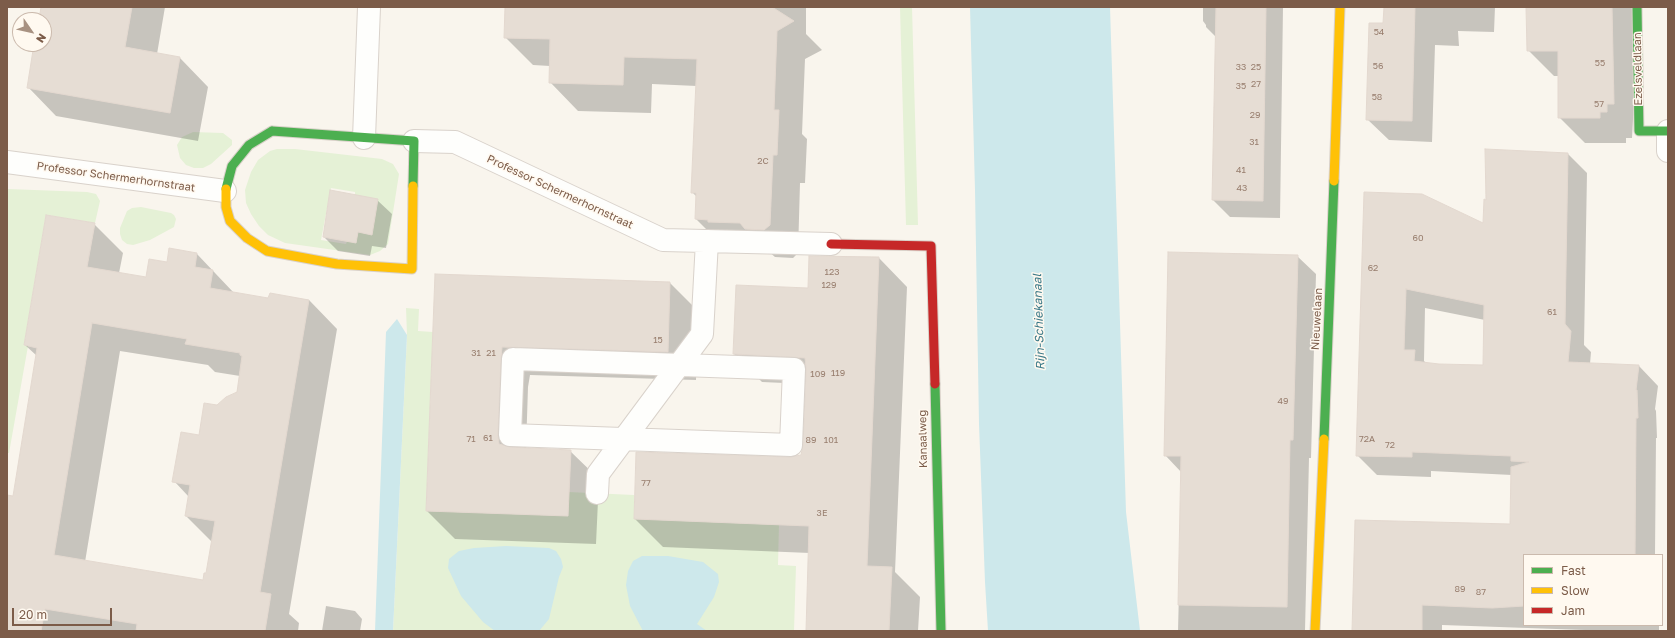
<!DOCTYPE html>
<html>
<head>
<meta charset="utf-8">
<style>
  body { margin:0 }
  #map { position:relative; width:1675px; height:638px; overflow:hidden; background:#f9f5ed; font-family:"Golos Text",sans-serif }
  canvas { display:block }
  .frame { position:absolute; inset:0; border:8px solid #7c5c49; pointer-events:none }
  .legend { position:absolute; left:1523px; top:554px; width:140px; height:72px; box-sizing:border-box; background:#fff9f0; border:1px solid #cbbaad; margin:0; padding:5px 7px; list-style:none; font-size:12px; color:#7c5c49 }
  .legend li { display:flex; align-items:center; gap:8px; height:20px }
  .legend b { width:20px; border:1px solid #cbbaad }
  .north { position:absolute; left:12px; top:12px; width:40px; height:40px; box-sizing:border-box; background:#fff9f0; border:1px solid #cbbaad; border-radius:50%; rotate:124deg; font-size:11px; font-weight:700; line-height:16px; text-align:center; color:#7c5c49 }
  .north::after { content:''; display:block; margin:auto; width:14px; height:18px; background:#a89282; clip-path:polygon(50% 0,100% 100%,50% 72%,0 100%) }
  .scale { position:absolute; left:12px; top:608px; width:100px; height:18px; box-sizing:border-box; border:2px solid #7c5c49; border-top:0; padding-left:5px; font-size:12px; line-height:14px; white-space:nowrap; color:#7c5c49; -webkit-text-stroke:3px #fff9f0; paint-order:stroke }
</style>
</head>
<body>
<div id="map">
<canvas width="1675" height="638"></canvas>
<div class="frame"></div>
<ul class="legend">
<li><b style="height:5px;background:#4caf50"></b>Fast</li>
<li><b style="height:5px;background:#ffc107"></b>Slow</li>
<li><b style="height:5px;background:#c62828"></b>Jam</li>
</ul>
<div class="north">N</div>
<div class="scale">20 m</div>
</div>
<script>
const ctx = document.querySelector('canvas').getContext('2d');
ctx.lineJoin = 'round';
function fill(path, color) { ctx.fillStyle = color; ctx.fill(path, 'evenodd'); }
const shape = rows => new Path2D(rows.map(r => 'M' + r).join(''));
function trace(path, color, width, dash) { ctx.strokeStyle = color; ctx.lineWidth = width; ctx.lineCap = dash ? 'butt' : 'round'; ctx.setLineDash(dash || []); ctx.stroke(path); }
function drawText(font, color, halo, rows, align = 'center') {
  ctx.font = font + ' "Golos Text",sans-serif'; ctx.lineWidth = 3; ctx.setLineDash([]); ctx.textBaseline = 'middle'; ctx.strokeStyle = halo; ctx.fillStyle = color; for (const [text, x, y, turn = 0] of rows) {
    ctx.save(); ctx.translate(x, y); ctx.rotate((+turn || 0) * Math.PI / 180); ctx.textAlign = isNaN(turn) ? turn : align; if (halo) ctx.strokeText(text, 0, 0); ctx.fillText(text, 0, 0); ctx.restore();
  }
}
fill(shape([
  [900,7,912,7,918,225,906,225],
  [193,132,223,133,232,140,232,145,211,164,203,168,194,168,186,165,180,158,177,145,182,137],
  [277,149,295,149,382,159,393,164,399,174,388,244,380,251,370,255,285,243,268,235,259,226,251,214,246,203,245,190,251,172,258,160,270,151],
  [331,188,355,192,355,195,372,235,358,232,356,243,347,241,346,244,321,240],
  [8,189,87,192,96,194,100,201,95,223,46,215,24,345,28,346,9,453,7,453],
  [141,207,171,213,174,215,176,219,174,227,150,240,133,245,127,244,122,240,120,234,120,228,127,211,132,208],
  [406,308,419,309,418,331,433,332,426,511,568,516,569,492,634,495,634,519,779,525,778,565,796,566,794,631,393,631,407,335]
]), '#e5f1d6');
fill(shape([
  [970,7,1110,7,1126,512,1140,631,988,631,985,582,979,424,975,190],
  [397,319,407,335,393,631,375,631,386,332],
  [506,546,549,548,556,551,561,559,563,567,559,577,549,619,539,631,495,631,483,622,461,596,448,568,449,559,459,551,474,548],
  [642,556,668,556,703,562,718,574,719,582,714,597,697,624,707,631,643,631,630,606,626,585,628,571,633,561]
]), '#cde8eb');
fill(shape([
  [42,7,165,7,157,54,180,58,208,87,198,141,56,116,28,87,36,44,44,44,44,20,40,20],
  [506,7,806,7,806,34,822,50,805,59,802,134,807,139,805,183,800,183,798,253,793,258,775,257,768,251,724,247,696,219,697,197,692,192,697,86,652,84,651,113,578,111,550,82,550,66,533,65,505,37],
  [1203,7,1283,7,1280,218,1230,217,1213,200,1217,38,1206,27,1206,25,1203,21],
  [1385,7,1495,7,1494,32,1458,31,1459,46,1435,45,1432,142,1389,140,1367,119,1384,24],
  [1527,7,1639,7,1632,138,1626,138,1626,143,1585,143,1559,117,1559,76,1554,76,1528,50],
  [1567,153,1587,173,1584,345,1591,352,1590,364,1639,366,1658,386,1655,409,1656,411,1657,438,1656,438,1655,555,1524,555,1524,625,1659,625,1659,631,1613,631,1442,625,1442,631,1353,631,1511,525,1512,475,1431,471,1431,477,1377,475,1357,455,1365,193,1484,225,1487,201],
  [1425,308,1485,320,1484,366,1428,365,1424,361],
  [377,200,392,214,386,248,372,246,370,256,338,251,324,237],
  [94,224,123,253,119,273,147,278,168,264,197,254,234,293,269,299,270,294,309,300,337,329,289,614,299,623,298,631,7,631,7,506,14,497,37,356,25,345],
  [120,351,208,365,215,372,240,376,237,392,217,406,174,481,189,497,186,516,212,542,207,574,203,581,85,562],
  [1297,256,1316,274,1311,458,1309,458,1305,631,1178,631,1182,473,1165,455],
  [879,258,907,287,895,572,920,597,918,631,807,631,810,553,663,547,635,519,791,458,802,456,804,446,807,384,762,382,734,354,809,289],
  [436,275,670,283,698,311,696,380,530,375,528,387,526,449,570,451,599,479,596,544,455,539,427,511],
  [326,606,355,611,362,619,360,631,322,631]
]), '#0003');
const building = shape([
  [41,7,132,7,125,47,180,57,170,113,27,88,34,44,44,44,44,20,39,20,41,7],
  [505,7,772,7,794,21,777,31,774,110,779,110,777,155,773,155,770,225,764,230,745,229,740,223,708,222,708,220,695,219,696,193,691,193,697,59,624,57,623,85,549,83,550,39,504,38,505,7],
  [1216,7,1266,7,1263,201,1212,200,1216,7],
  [1384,7,1415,7,1412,121,1366,120,1369,23,1383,23,1384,7],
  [1526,7,1612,7,1614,104,1607,104,1607,112,1600,112,1600,118,1558,118,1558,51,1527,51,1526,7],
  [1485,149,1568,153,1565,324,1571,331,1568,362,1639,365,1636,390,1637,390,1638,418,1636,418,1635,555,1524,555,1524,606,1492,608,1422,605,1422,631,1352,631,1355,520,1510,524,1511,467,1529,462,1511,461,1511,456,1412,452,1412,457,1356,456,1364,192,1422,194,1483,223,1484,199,1486,200,1485,149],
  [1406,289,1484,305,1483,365,1439,364,1414,361,1415,350,1404,350,1406,289],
  [330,190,378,199,372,235,358,232,356,243,323,237,330,190],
  [46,215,95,223,87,267,146,277,149,259,167,262,169,248,197,253,195,267,213,270,210,288,268,298,270,293,309,300,260,592,271,594,265,631,136,631,137,624,45,609,41,631,7,631,7,495,13,496,37,348,24,345,46,215],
  [92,323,187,339,185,344,240,353,240,355,242,356,237,392,226,397,217,405,204,403,199,435,181,432,172,482,190,485,185,516,215,521,206,573,204,573,203,580,54,555,92,323],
  [1168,252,1298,255,1293,440,1290,440,1287,607,1178,605,1181,456,1164,456,1168,252],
  [809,256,879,257,867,566,892,567,889,631,806,631,809,526,634,519,636,452,791,457,801,455,803,445,806,369,805,358,733,354,736,285,808,288,809,256],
  [435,274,670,282,668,352,502,347,501,359,498,435,499,444,510,447,571,450,568,516,426,511,435,274]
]);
fill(building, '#e6ddd4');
trace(building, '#e3d8cf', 1);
const street = shape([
  [1668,131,1668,151],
  [364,138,369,7],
  [414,141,455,142,663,240,831,244],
  [7,162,225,191],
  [513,359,794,369,791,445,510,435,513,359],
  [597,493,598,474,702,334,707,241]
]);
const fast = shape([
  [1637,7,1639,131,1668,131],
  [272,131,414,141,413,186],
  [226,189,232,166,249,145,272,131],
  [935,384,941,631],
  [1324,439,1334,181]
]);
const slow = shape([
  [1334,181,1340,7],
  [226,189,226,207,230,221,247,238,267,251,337,264,412,269,413,186],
  [1315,631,1324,439]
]);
const jam = shape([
  [831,244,931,246,935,384]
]);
trace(street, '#d9d2cb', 24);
trace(fast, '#d9d1c9', 11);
trace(slow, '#d9d1c9', 11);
trace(jam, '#d9d1c9', 11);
trace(street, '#fefefc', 22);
trace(fast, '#4caf50', 9);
trace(slow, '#ffc107', 9);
trace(jam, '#c62828', 9);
drawText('9px', '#987e6e', null, [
  ["54",1379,32],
  ["55",1600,63],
  ["56",1378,66],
  ["33",1241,67],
  ["25",1256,67],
  ["27",1256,84],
  ["35",1241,86],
  ["58",1377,97],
  ["57",1599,104],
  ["29",1255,115],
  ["31",1254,142],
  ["2C",763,161],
  ["41",1241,170],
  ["43",1242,188],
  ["60",1418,238],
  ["62",1373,268],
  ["123",832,272],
  ["129",829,285],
  ["61",1552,312],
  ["15",658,340],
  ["31",476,353],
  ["21",491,353],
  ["119",838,373],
  ["109",818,374],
  ["49",1283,401],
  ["61",488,438],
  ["71",471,439],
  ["72A",1367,439],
  ["89",811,440],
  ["101",831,440],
  ["72",1390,445],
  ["77",646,483],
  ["3E",822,513],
  ["89",1460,589],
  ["87",1481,592]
]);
drawText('11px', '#7c5c49', '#fff9f0', [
  ["Ezelsveldlaan",1638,69,-91],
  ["Professor Schermerhornstraat",116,177,8],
  ["Professor Schermerhornstraat",560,192,25],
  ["Nieuwelaan",1317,319,-87],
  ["Kanaalweg",923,439,-91]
]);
drawText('italic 12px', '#3d7b89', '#fff9f0', [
  ["Rijn-Schiekanaal",1039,322,-92]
]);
</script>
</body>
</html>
